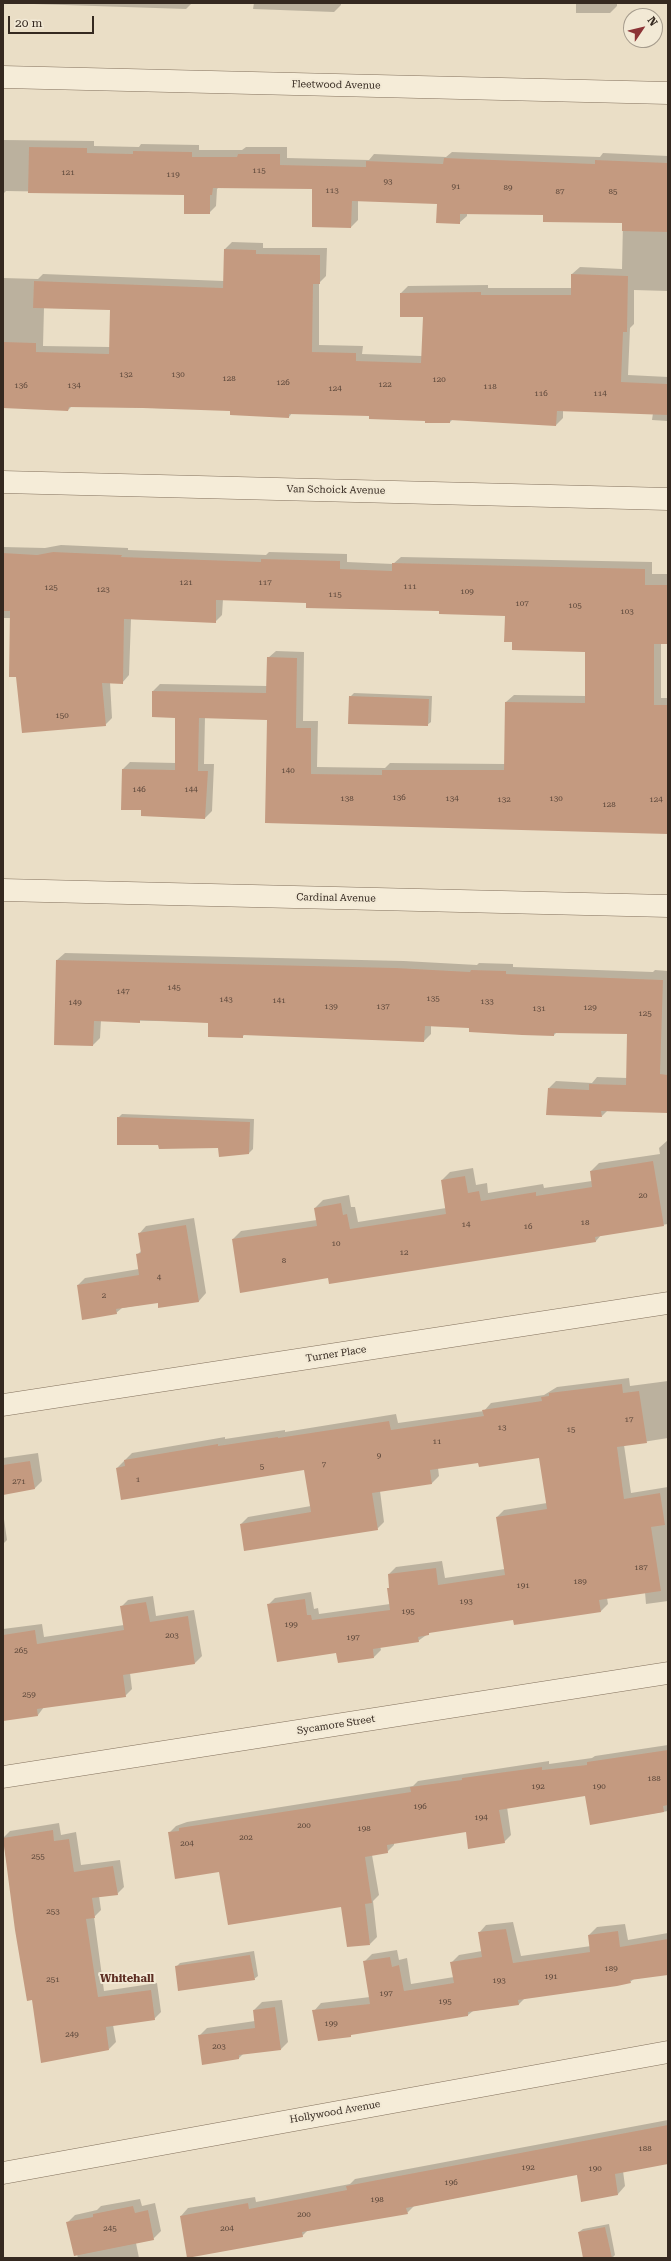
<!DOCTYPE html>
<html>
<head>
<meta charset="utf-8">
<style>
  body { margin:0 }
  #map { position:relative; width:671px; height:2261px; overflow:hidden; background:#eadec6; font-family:"Roboto Serif",serif }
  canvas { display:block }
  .frame { position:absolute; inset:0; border:4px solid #352920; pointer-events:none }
  .north { position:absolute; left:623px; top:8px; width:40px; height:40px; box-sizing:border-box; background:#f2e9d5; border:1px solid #a69c8d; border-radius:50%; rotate:55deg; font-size:11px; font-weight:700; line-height:16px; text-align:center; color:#352920 }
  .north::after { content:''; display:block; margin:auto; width:14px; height:18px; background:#8c3336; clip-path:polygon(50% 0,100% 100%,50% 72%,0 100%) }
  .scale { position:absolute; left:8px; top:16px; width:86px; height:18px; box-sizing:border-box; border:2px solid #352920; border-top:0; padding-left:5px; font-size:12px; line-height:14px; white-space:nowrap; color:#352920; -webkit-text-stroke:3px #f2e9d5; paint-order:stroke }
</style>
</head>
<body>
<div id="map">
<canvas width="671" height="2261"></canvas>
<div class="frame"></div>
<div class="north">N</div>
<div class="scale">20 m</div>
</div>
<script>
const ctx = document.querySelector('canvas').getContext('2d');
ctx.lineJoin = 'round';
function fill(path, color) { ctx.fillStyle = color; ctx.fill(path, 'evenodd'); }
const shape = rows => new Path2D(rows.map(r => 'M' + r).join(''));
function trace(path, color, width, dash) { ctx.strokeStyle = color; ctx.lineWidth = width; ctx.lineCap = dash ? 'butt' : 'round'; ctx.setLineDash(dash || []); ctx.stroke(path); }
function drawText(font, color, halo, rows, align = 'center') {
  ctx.font = font + ' "Roboto Serif",serif'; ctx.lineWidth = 4; ctx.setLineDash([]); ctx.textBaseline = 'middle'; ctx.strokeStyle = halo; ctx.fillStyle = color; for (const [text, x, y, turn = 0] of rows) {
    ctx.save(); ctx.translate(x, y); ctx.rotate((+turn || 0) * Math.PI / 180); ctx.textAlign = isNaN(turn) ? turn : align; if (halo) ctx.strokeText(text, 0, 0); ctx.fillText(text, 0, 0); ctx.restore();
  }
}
fill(shape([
  [3,3,192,3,186,9],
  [254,3,341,3,341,5,334,12,253,9],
  [576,3,617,3,617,6,610,13,576,13],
  [3,140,94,141,94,146,139,147,141,144,199,145,199,150,242,150,246,147,287,147,287,158,369,160,374,154,446,157,452,152,600,157,603,153,668,156,668,291,634,290,634,324,630,328,628,375,668,377,668,421,652,420,653,413,563,410,563,418,556,425,453,419,450,422,370,415,292,413,289,417,231,410,72,406,68,410,3,406,3,278,38,279,43,274,224,281,225,249,232,242,263,243,263,248,327,248,326,276,319,283,319,345,363,346,362,354,422,356,424,316,401,293,408,286,488,285,488,288,572,288,572,274,580,267,622,269,623,222,544,214,467,212,467,216,459,223,438,203,358,200,358,220,351,227,313,188,219,187,217,189,216,206,209,213,185,194,6,191,3,194],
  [44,308,111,309,110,347,43,346],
  [61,545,128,548,128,550,266,555,269,552,347,554,347,562,393,564,401,557,652,562,652,574,668,574,668,643,661,643,661,698,668,698,668,833,266,822,268,719,205,717,204,764,214,764,212,811,205,818,142,809,123,769,130,762,176,763,176,717,153,691,160,684,267,686,268,658,276,651,304,652,303,721,318,721,317,767,385,768,390,763,505,764,506,702,514,695,586,696,586,651,513,641,506,615,308,602,223,599,222,615,215,622,131,619,129,675,122,683,110,682,112,718,105,725,11,618,3,618,3,547,45,548],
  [354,693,432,696,431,722,427,725,350,697],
  [65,953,404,961,477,965,479,963,513,964,513,967,653,972,655,970,668,971,668,1112,608,1110,602,1116,549,1088,556,1081,592,1083,597,1077,627,1078,628,1033,557,1032,554,1035,470,1027,431,1026,431,1034,424,1041,245,1034,242,1037,209,1022,101,1020,100,1038,93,1045,57,960],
  [122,1114,254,1119,253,1149,249,1153,219,1147,159,1144,118,1118],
  [668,1140,668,1224,601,1235,596,1241,329,1277,233,1239,241,1231,317,1220,315,1208,323,1200,349,1195,351,1207,355,1207,358,1222,446,1208,442,1180,450,1172,473,1168,476,1185,487,1183,488,1193,543,1184,544,1188,592,1181,591,1171,599,1163,660,1154,659,1148],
  [194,1218,206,1293,199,1301,158,1302,122,1308,116,1313,78,1285,85,1278,139,1269,137,1255,142,1250,139,1234,146,1226],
  [629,1378,630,1386,668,1381,668,1438,624,1445,631,1493,668,1487,668,1601,646,1604,645,1592,607,1598,608,1604,601,1611,514,1619,432,1631,418,1641,380,1646,381,1650,374,1657,337,1652,268,1605,275,1598,311,1592,314,1609,318,1608,319,1614,390,1604,389,1574,396,1567,442,1561,445,1578,505,1569,497,1517,504,1510,547,1503,540,1457,479,1462,438,1468,439,1476,432,1483,380,1491,384,1522,377,1529,241,1524,248,1517,311,1506,305,1469,117,1468,132,1453,225,1437,225,1439,285,1430,285,1432,396,1414,398,1423,484,1411,491,1403,544,1395,557,1387],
  [38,1453,42,1481,35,1488,3,1494,3,1458],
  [3,1512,7,1540,3,1544],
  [153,1596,156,1616,194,1610,202,1656,195,1663,130,1673,132,1689,125,1696,44,1707,38,1715,3,1720,3,1629,42,1624,44,1637,124,1625,121,1607,128,1600],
  [668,1745,668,1811,591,1824,586,1795,507,1807,511,1835,504,1842,467,1831,394,1842,394,1845,387,1852,372,1855,379,1895,373,1901,377,1937,370,1944,342,1906,220,1871,169,1833,176,1826,187,1822,413,1786,418,1781,549,1761,549,1764,592,1758,595,1756],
  [59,1823,61,1835,76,1832,81,1865,120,1860,124,1887,117,1894,99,1896,101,1910,94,1917,104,1991,157,1983,161,2012,154,2019,113,2025,116,2042,109,2049,32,1999,28,2000,3,1838,10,1831],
  [513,1922,521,1956,591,1946,589,1935,597,1927,625,1924,628,1940,668,1933,668,1974,634,1979,630,1982,525,1998,519,2004,473,2011,468,2015,353,2033,350,2036,314,2011,321,2003,370,1997,364,1962,372,1954,397,1950,399,1960,407,1958,411,1984,454,1977,451,1963,459,1955,482,1951,479,1933,486,1925],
  [254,1951,258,1976,254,1979,176,1967,180,1963],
  [282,2000,288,2042,281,2049,243,2054,239,2058,199,2036,207,2028,255,2021,254,2010,262,2002],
  [668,2120,668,2162,623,2171,625,2186,618,2194,582,2200,577,2174,414,2206,407,2213,308,2230,302,2236,181,2216,188,2208,255,2197,256,2202,350,2184,355,2179],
  [140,2199,142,2206,155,2203,161,2231,153,2239,136,2243,139,2258,78,2258,68,2222,75,2215,97,2210,101,2206],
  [609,2224,615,2255,612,2258,584,2258,579,2232,583,2229]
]), '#0003');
fill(shape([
  [29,147,87,148,87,153,133,154,133,151,192,152,192,157,237,157,238,154,280,154,280,165,366,167,366,161,443,164,444,158,595,164,595,160,668,163,668,232,622,231,622,223,543,222,543,215,460,214,460,224,436,223,437,204,352,201,351,228,312,227,312,189,213,188,212,195,210,195,210,214,184,214,184,195,28,193],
  [224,249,256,250,256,254,320,255,320,284,313,284,312,352,356,353,356,361,421,363,423,317,400,317,400,293,481,292,481,295,571,295,571,274,628,276,627,332,623,332,621,382,668,384,668,415,557,411,556,426,450,420,450,423,425,423,425,421,369,419,369,416,289,414,289,418,230,415,230,411,143,408,69,407,68,411,3,408,4,342,36,343,36,352,109,354,110,310,33,308,34,281,223,288],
  [53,552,122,555,121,557,261,562,261,559,340,561,340,569,392,571,392,563,645,569,645,585,668,585,668,644,654,644,654,705,668,705,668,834,265,823,267,720,199,718,198,771,208,771,205,819,141,816,141,810,121,810,122,769,175,770,175,718,152,717,152,691,266,693,267,657,297,658,296,728,311,728,311,774,382,775,382,770,504,770,505,702,585,703,585,652,512,650,512,642,504,642,505,616,439,614,439,611,306,608,306,603,216,600,216,623,124,619,123,684,102,683,106,726,22,733,16,677,9,677,10,611,3,611,3,553,37,555],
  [349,696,429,699,428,726,348,724],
  [56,960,396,968,470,972,471,970,506,971,506,974,663,980,660,1074,668,1075,668,1113,601,1111,602,1117,546,1115,548,1088,589,1090,589,1084,626,1085,627,1034,554,1033,554,1036,522,1035,469,1032,469,1028,425,1026,424,1042,243,1035,243,1038,208,1037,208,1023,140,1020,140,1023,94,1021,93,1046,54,1045],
  [117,1117,250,1122,249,1154,219,1157,218,1148,159,1149,158,1145,117,1145],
  [653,1161,664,1226,595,1237,596,1242,520,1254,329,1284,328,1278,240,1293,232,1239,317,1226,314,1208,341,1203,343,1215,347,1214,350,1229,446,1214,441,1180,465,1176,468,1193,479,1191,481,1201,536,1192,536,1196,592,1187,590,1171],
  [186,1225,199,1302,158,1308,158,1303,116,1309,117,1314,82,1320,77,1285,139,1275,136,1254,141,1253,138,1233],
  [622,1384,623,1393,639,1391,647,1443,617,1447,624,1499,660,1493,665,1525,651,1527,661,1591,599,1600,601,1612,514,1625,513,1620,429,1633,429,1635,418,1637,419,1642,373,1649,374,1658,338,1663,336,1653,277,1662,267,1604,305,1599,307,1615,311,1615,312,1620,390,1610,387,1588,389,1588,388,1574,436,1568,438,1585,505,1575,496,1517,547,1509,539,1458,479,1467,478,1463,430,1470,432,1484,372,1493,378,1530,244,1551,240,1524,311,1512,304,1470,121,1500,116,1468,125,1466,124,1460,218,1444,218,1446,278,1437,278,1438,389,1421,391,1430,484,1416,482,1410,542,1401,541,1397,549,1396,549,1393],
  [30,1461,35,1489,3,1495,3,1465],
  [146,1602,150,1622,188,1616,195,1664,123,1675,126,1697,37,1709,38,1716,3,1721,3,1635,35,1630,37,1644,124,1630,120,1606],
  [668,1750,668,1805,663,1806,664,1812,590,1825,585,1796,499,1810,505,1843,468,1849,466,1832,387,1845,388,1853,365,1857,372,1903,365,1904,370,1945,347,1947,341,1907,228,1925,219,1872,175,1879,168,1832,179,1831,179,1828,411,1792,410,1787,462,1780,462,1778,542,1767,542,1770,587,1765,587,1762],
  [53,1830,54,1841,69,1839,74,1872,113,1866,118,1895,92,1898,95,1918,86,1919,98,1997,151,1990,155,2020,106,2027,109,2050,41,2063,32,2000,27,2001,15,1930,3,1838],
  [506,1929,513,1963,590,1952,588,1935,618,1931,620,1947,668,1939,668,1975,630,1980,631,1983,617,1986,518,2000,519,2005,468,2012,468,2016,351,2035,351,2037,318,2041,312,2010,370,2004,363,1961,390,1957,392,1967,399,1965,404,1991,454,1983,450,1962,482,1957,478,1932],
  [250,1955,255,1980,178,1991,175,1966],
  [275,2007,281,2050,239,2055,239,2059,202,2065,198,2035,255,2028,253,2010],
  [668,2125,668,2164,615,2174,618,2195,581,2202,577,2175,406,2208,408,2214,302,2232,303,2237,187,2258,180,2216,248,2203,249,2209,347,2190,346,2186],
  [133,2206,135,2213,148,2210,154,2240,74,2256,66,2222,93,2217,93,2214],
  [605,2227,612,2258,583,2258,578,2232]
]), '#c49a80');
const minor = shape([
  [3,77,668,93],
  [3,482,668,499],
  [3,890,668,906],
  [3,1405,668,1303],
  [3,1777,668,1673],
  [3,2173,668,2052]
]);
trace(minor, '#83715d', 23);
trace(minor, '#f5ecd8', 22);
drawText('8px', '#594538', null, [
  ["115",259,171],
  ["121",68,173],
  ["119",173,175],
  ["93",388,182],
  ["91",456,187],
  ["89",508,188],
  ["113",332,191],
  ["87",560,192],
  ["85",613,192],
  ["132",126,375],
  ["130",178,375],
  ["128",229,379],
  ["120",439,380],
  ["126",283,383],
  ["122",385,385],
  ["136",21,386],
  ["134",74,386],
  ["118",490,387],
  ["124",335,389],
  ["116",541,394],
  ["114",600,394],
  ["121",186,583],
  ["117",265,583],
  ["111",410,587],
  ["125",51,588],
  ["123",103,590],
  ["109",467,592],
  ["115",335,595],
  ["107",522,604],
  ["105",575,606],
  ["103",627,612],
  ["150",62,716],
  ["140",288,771],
  ["146",139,790],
  ["144",191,790],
  ["136",399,798],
  ["138",347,799],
  ["134",452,799],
  ["130",556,799],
  ["132",504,800],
  ["124",656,800],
  ["128",609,805],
  ["145",174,988],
  ["147",123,992],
  ["135",433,999],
  ["143",226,1000],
  ["141",279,1001],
  ["133",487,1002],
  ["149",75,1003],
  ["139",331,1007],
  ["137",383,1007],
  ["129",590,1008],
  ["131",539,1009],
  ["125",645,1014],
  ["20",643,1196],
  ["18",585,1223],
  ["14",466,1225],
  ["16",528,1227],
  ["10",336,1244],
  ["12",404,1253],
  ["8",284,1261],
  ["4",159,1278],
  ["2",104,1296],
  ["17",629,1420],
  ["13",502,1428],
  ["15",571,1430],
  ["11",437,1442],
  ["9",379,1456],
  ["7",324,1465],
  ["5",262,1467],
  ["1",138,1480],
  ["271",19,1482],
  ["187",641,1568],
  ["189",580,1582],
  ["191",523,1586],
  ["193",466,1602],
  ["195",408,1612],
  ["199",291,1625],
  ["203",172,1636],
  ["197",353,1638],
  ["265",21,1651],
  ["259",29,1695],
  ["188",654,1779],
  ["192",538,1787],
  ["190",599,1787],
  ["196",420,1807],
  ["194",481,1818],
  ["200",304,1826],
  ["198",364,1829],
  ["202",246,1838],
  ["204",187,1844],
  ["255",38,1857],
  ["253",53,1912],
  ["189",611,1969],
  ["191",551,1977],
  ["251",53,1980],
  ["193",499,1981],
  ["197",386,1994],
  ["195",445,2002],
  ["199",331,2024],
  ["249",72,2035],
  ["203",219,2047],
  ["188",645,2149],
  ["192",528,2168],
  ["190",595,2169],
  ["196",451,2183],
  ["198",377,2200],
  ["200",304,2215],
  ["245",110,2229],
  ["204",227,2229]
]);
drawText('10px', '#352920', '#f2e9d5', [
  ["Fleetwood Avenue",336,85,1],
  ["Van Schoick Avenue",336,490,1],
  ["Cardinal Avenue",336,898,1],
  ["Turner Place",336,1354,-9],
  ["Sycamore Street",336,1725,-9],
  ["Hollywood Avenue",335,2112,-10]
]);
drawText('bold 11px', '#5d2e23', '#f2e9d5', [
  ["Whitehall",127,1979]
]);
</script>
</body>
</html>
